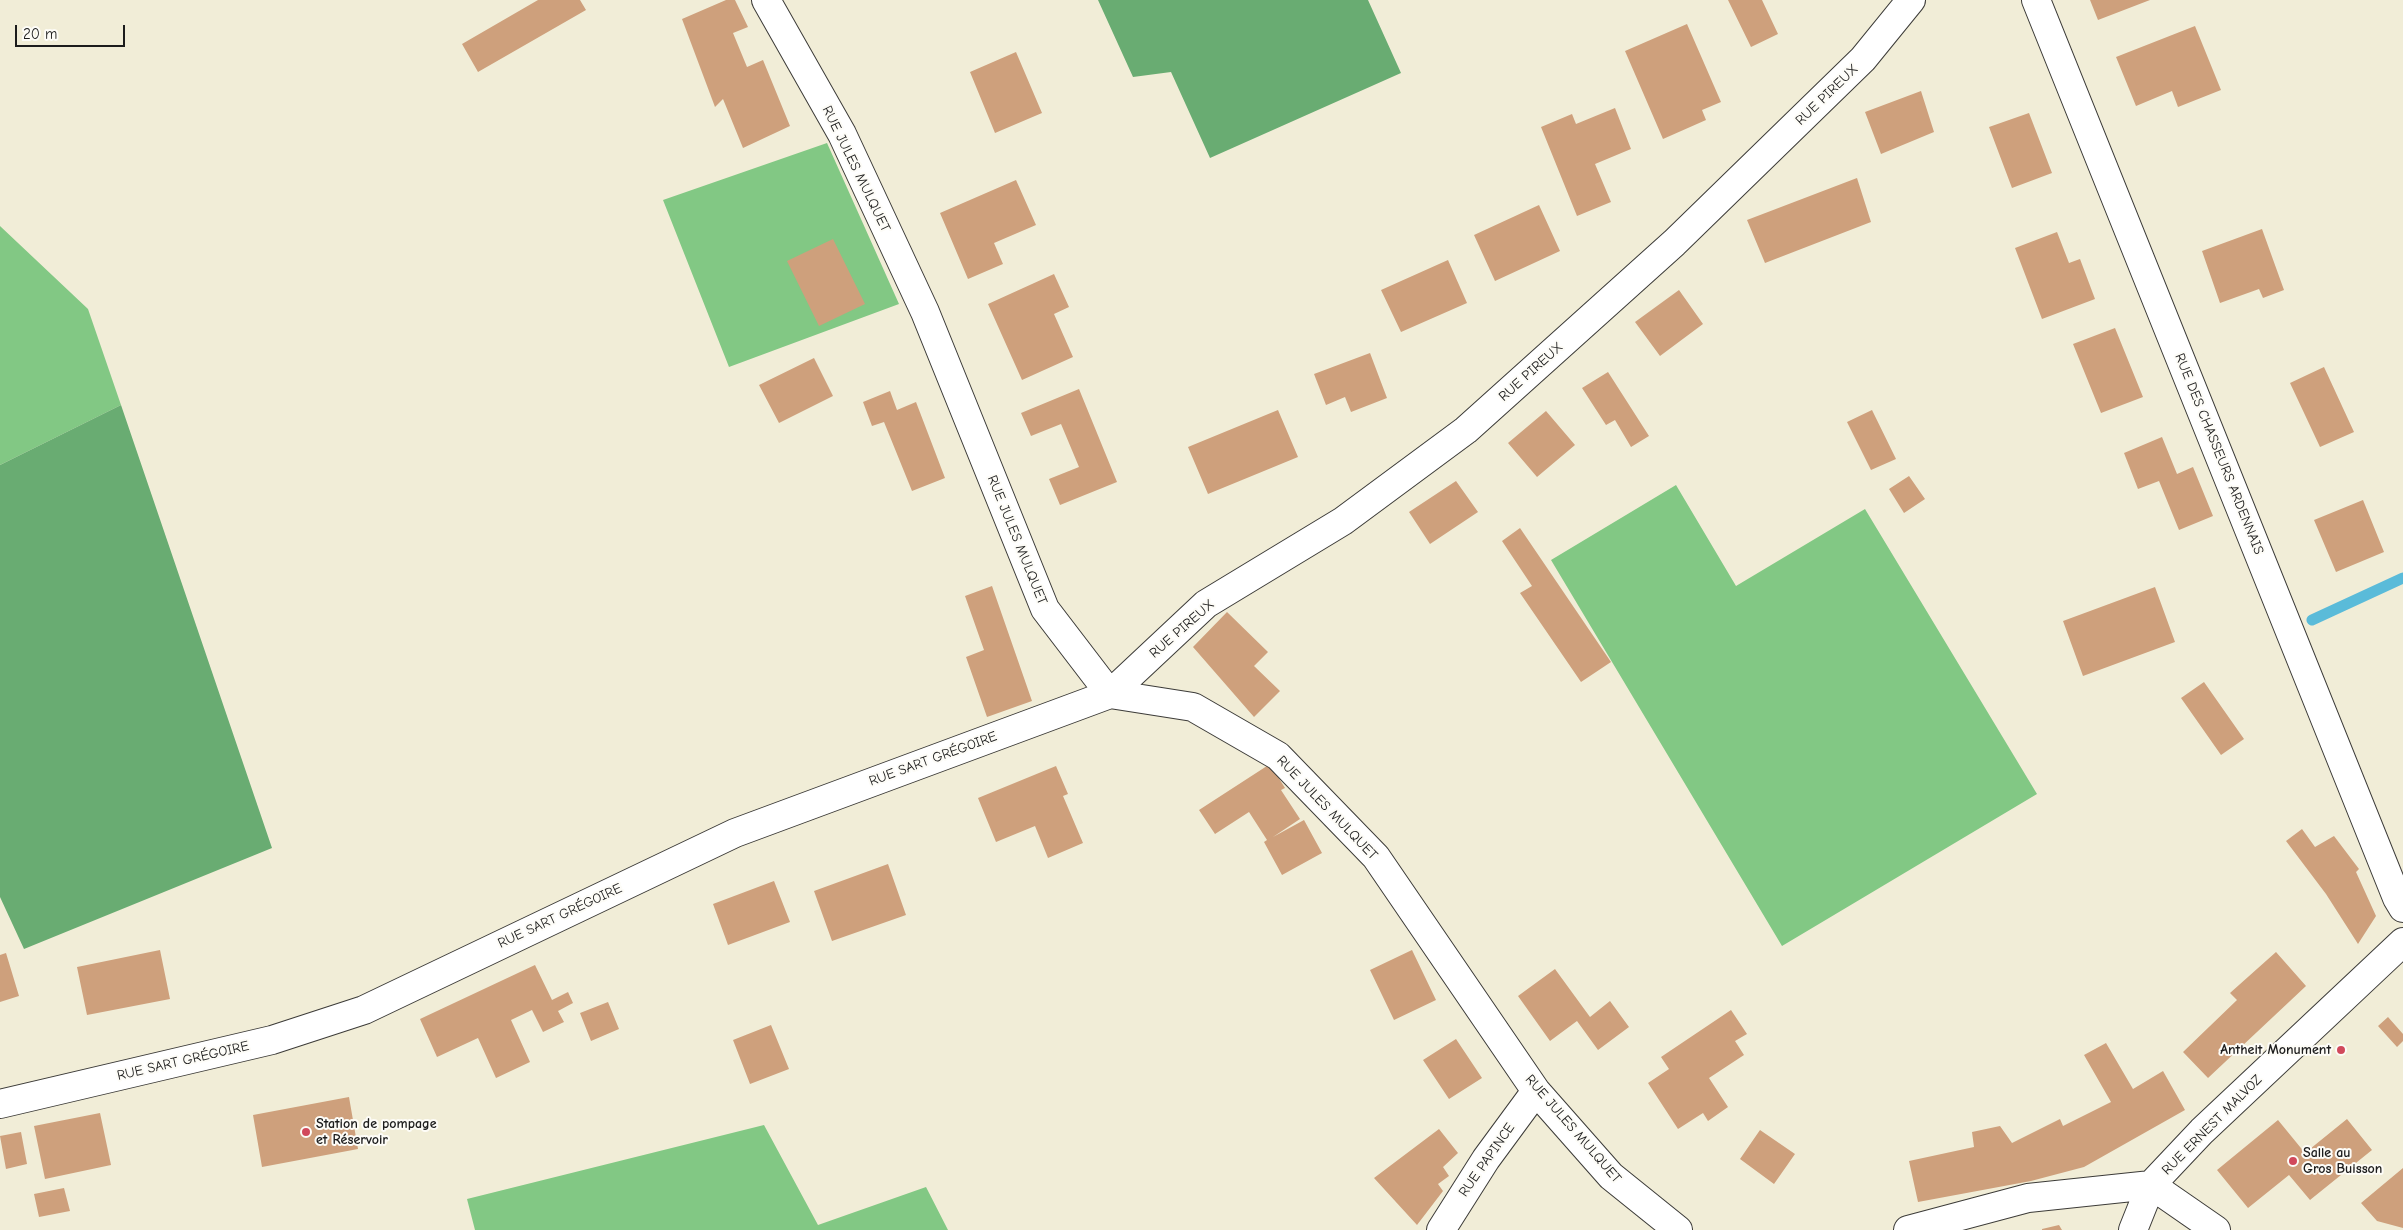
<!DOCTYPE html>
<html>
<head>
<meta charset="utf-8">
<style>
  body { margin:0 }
  #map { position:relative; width:2403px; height:1230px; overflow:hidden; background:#f1edd7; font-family:"Comic Neue",sans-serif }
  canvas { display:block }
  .scale { position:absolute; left:15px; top:25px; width:110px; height:22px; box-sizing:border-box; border:2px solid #1c1c1c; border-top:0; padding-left:6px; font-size:15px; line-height:18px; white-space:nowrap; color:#1c1c1c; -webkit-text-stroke:4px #fdfcf7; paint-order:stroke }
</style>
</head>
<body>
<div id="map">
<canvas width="2403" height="1230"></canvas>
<div class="scale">20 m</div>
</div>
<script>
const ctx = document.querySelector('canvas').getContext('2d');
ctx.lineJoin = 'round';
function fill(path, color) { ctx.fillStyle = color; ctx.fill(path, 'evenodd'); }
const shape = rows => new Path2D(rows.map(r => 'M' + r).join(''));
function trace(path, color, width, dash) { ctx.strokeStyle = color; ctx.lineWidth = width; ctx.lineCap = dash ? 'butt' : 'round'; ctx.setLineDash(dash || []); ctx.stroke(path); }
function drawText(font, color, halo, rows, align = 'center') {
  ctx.font = font + ' "Comic Neue",sans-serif'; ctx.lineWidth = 4; ctx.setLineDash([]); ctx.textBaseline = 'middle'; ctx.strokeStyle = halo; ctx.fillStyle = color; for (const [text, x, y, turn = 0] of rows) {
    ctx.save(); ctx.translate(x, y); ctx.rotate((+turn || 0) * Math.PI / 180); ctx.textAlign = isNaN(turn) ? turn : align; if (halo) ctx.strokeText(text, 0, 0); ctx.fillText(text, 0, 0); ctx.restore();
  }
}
fill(shape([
  [827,143,899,304,729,367,663,200],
  [0,226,88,309,121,405,0,465],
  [1676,485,1736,586,1865,509,2037,794,1782,946,1551,560],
  [764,1125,818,1225,926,1187,948,1230,475,1230,467,1199]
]), '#82c884');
fill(shape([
  [1098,0,1368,0,1401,73,1210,158,1171,72,1133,77],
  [121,405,272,848,24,949,0,897,0,465]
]), '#69ac72');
trace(shape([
  [2312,620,2403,578]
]), '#5abbd9', 11);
fill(shape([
  [538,0,580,0,586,10,478,72,462,44],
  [726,0,735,0,748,27,733,33,747,67,763,60,790,126,743,148,723,99,715,107,682,19],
  [1728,0,1762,0,1778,34,1751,47],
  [2090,0,2150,0,2098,20],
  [1687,24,1721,102,1702,110,1706,120,1663,139,1625,51],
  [2195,26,2221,90,2178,107,2172,91,2136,106,2116,57],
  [1016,52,1042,113,995,133,970,72],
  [1921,91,1934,132,1881,154,1865,112],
  [1615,108,1631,149,1595,164,1611,202,1577,216,1541,127,1572,114,1576,124],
  [2029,113,2052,173,2012,188,1989,127],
  [1857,178,1871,222,1765,263,1747,220],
  [1016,180,1036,225,994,243,1003,264,968,279,940,213],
  [1539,205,1560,251,1495,281,1474,235],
  [2262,229,2284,290,2263,298,2259,289,2220,303,2202,251],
  [2057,232,2069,263,2080,259,2095,299,2042,319,2015,248],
  [833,239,865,304,819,326,787,261],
  [1448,260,1467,303,1401,332,1381,290],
  [1054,274,1069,307,1054,314,1073,357,1022,380,988,304],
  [1679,290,1703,324,1660,356,1635,322],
  [2115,328,2143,397,2101,413,2073,344],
  [1370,353,1387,398,1351,412,1345,397,1326,405,1314,374],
  [814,358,833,396,779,423,759,385],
  [2324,367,2354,432,2320,447,2290,383],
  [1608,372,1649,436,1631,447,1615,420,1606,425,1582,388],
  [1079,389,1117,482,1060,505,1049,479,1079,467,1061,424,1031,436,1021,413],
  [890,391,897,410,916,402,945,478,912,491,884,422,872,426,863,402],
  [1278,410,1298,457,1208,494,1188,447],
  [1872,410,1896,459,1871,470,1847,422],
  [1546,411,1575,445,1537,477,1508,443],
  [2162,437,2177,474,2193,467,2213,516,2179,530,2159,481,2138,489,2124,453],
  [1909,476,1925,499,1904,513,1889,489],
  [1456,481,1478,512,1430,544,1409,512],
  [2363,500,2384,552,2336,572,2314,520],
  [1520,528,1611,662,1581,682,1520,593,1532,586,1502,541],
  [992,586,1032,701,987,717,966,657,984,650,965,596],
  [2155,587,2175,642,2083,676,2063,621],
  [1227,612,1268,652,1254,666,1280,691,1254,717,1193,647],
  [2204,682,2244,739,2221,755,2181,698],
  [1270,764,1285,788,1281,790,1300,819,1273,837,1304,820,1322,853,1282,875,1264,842,1267,840,1249,812,1215,834,1199,810],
  [1056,766,1068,794,1063,796,1083,843,1048,858,1035,826,996,842,978,798],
  [2302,829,2315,847,2334,836,2359,869,2356,872,2376,916,2358,944,2326,894,2286,841],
  [888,864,906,915,832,941,814,891],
  [774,881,790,922,728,945,713,904],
  [160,950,170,999,87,1015,77,967],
  [1412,950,1436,1000,1394,1020,1370,970],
  [2276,952,2306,986,2208,1078,2183,1052,2237,1000,2230,993],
  [6,953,19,996,0,1002,0,955],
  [535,965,552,1000,568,992,573,1003,558,1011,564,1022,543,1032,532,1010,511,1020,530,1062,496,1078,478,1038,437,1057,420,1019],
  [1555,969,1590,1017,1610,1001,1629,1027,1598,1050,1577,1021,1550,1041,1518,996],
  [608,1002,619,1029,591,1041,580,1013],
  [1731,1010,1747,1034,1735,1041,1744,1055,1709,1078,1728,1107,1708,1121,1703,1113,1678,1129,1648,1083,1669,1069,1661,1057],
  [2388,1017,2403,1034,2403,1041,2397,1047,2378,1026],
  [771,1025,789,1069,750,1084,733,1040],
  [1456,1039,1482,1078,1449,1099,1423,1060],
  [2106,1043,2133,1089,2163,1071,2185,1110,2084,1167,2031,1181,1918,1202,1909,1161,1974,1147,1972,1132,2000,1126,2012,1143,2060,1119,2063,1126,2111,1102,2084,1055],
  [349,1097,358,1149,262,1167,253,1115],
  [100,1113,111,1165,45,1179,34,1126],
  [2347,1119,2372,1150,2310,1200,2289,1175,2248,1208,2217,1170,2278,1120,2305,1153],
  [1439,1129,1458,1153,1443,1167,1449,1176,1438,1184,1443,1191,1417,1225,1374,1178],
  [1760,1130,1795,1154,1774,1184,1740,1159],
  [21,1132,27,1164,6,1169,0,1136],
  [2403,1168,2403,1228,2377,1221,2361,1203],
  [64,1188,70,1211,39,1217,34,1194],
  [2059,1225,2062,1230,2042,1230,2042,1229]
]), '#cea07c');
const minor = shape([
  [766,0,842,134,925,312,1045,609,1110,694,1193,707,1278,756,1376,857,1536,1091,1611,1176,1678,1230],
  [2036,0,2397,898,2403,908],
  [0,1104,272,1040,364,1010,735,833,1110,694,1206,604,1343,521,1466,430,1674,243,1863,59,1911,0],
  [2151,1185,2216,1230],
  [1441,1230,1486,1159,1536,1091],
  [1908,1230,2028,1198,2151,1185],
  [2133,1230,2151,1185,2202,1131,2403,942]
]);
trace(minor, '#3c3b38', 30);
trace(minor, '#fff', 28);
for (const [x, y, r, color] of [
  [2341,1050,5,"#d1495b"],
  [306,1132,5,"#d1495b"],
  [2293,1161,5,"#d1495b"]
]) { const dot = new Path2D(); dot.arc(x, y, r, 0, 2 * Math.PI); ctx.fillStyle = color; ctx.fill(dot); trace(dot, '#fdfcf7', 2); }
drawText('14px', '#1c1c1c', '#fdfcf7', [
  ["RUE PIREUX",1827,95,-44],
  ["RUE JULES MULQUET",856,169,64],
  ["RUE PIREUX",1531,372,-42],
  ["RUE DES CHASSEURS ARDENNAIS",2219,454,68],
  ["RUE JULES MULQUET",1017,540,68],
  ["RUE PIREUX",1182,629,-41],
  ["RUE SART GRÉGOIRE",933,759,-20],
  ["RUE JULES MULQUET",1327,808,46],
  ["RUE SART GRÉGOIRE",560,916,-25],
  ["RUE SART GRÉGOIRE",183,1061,-13],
  ["RUE ERNEST MALVOZ",2212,1125,-45],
  ["RUE JULES MULQUET",1573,1129,49],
  ["RUE PAPINCE",1487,1160,-55]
]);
drawText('bold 14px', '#1c1c1c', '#fdfcf7', [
  ["Antheit Monument",2331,1050,"right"],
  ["Station de pompage",316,1124],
  ["et Réservoir",316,1140],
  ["Salle au",2303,1153],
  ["Gros Buisson",2303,1169]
], 'left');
</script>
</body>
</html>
